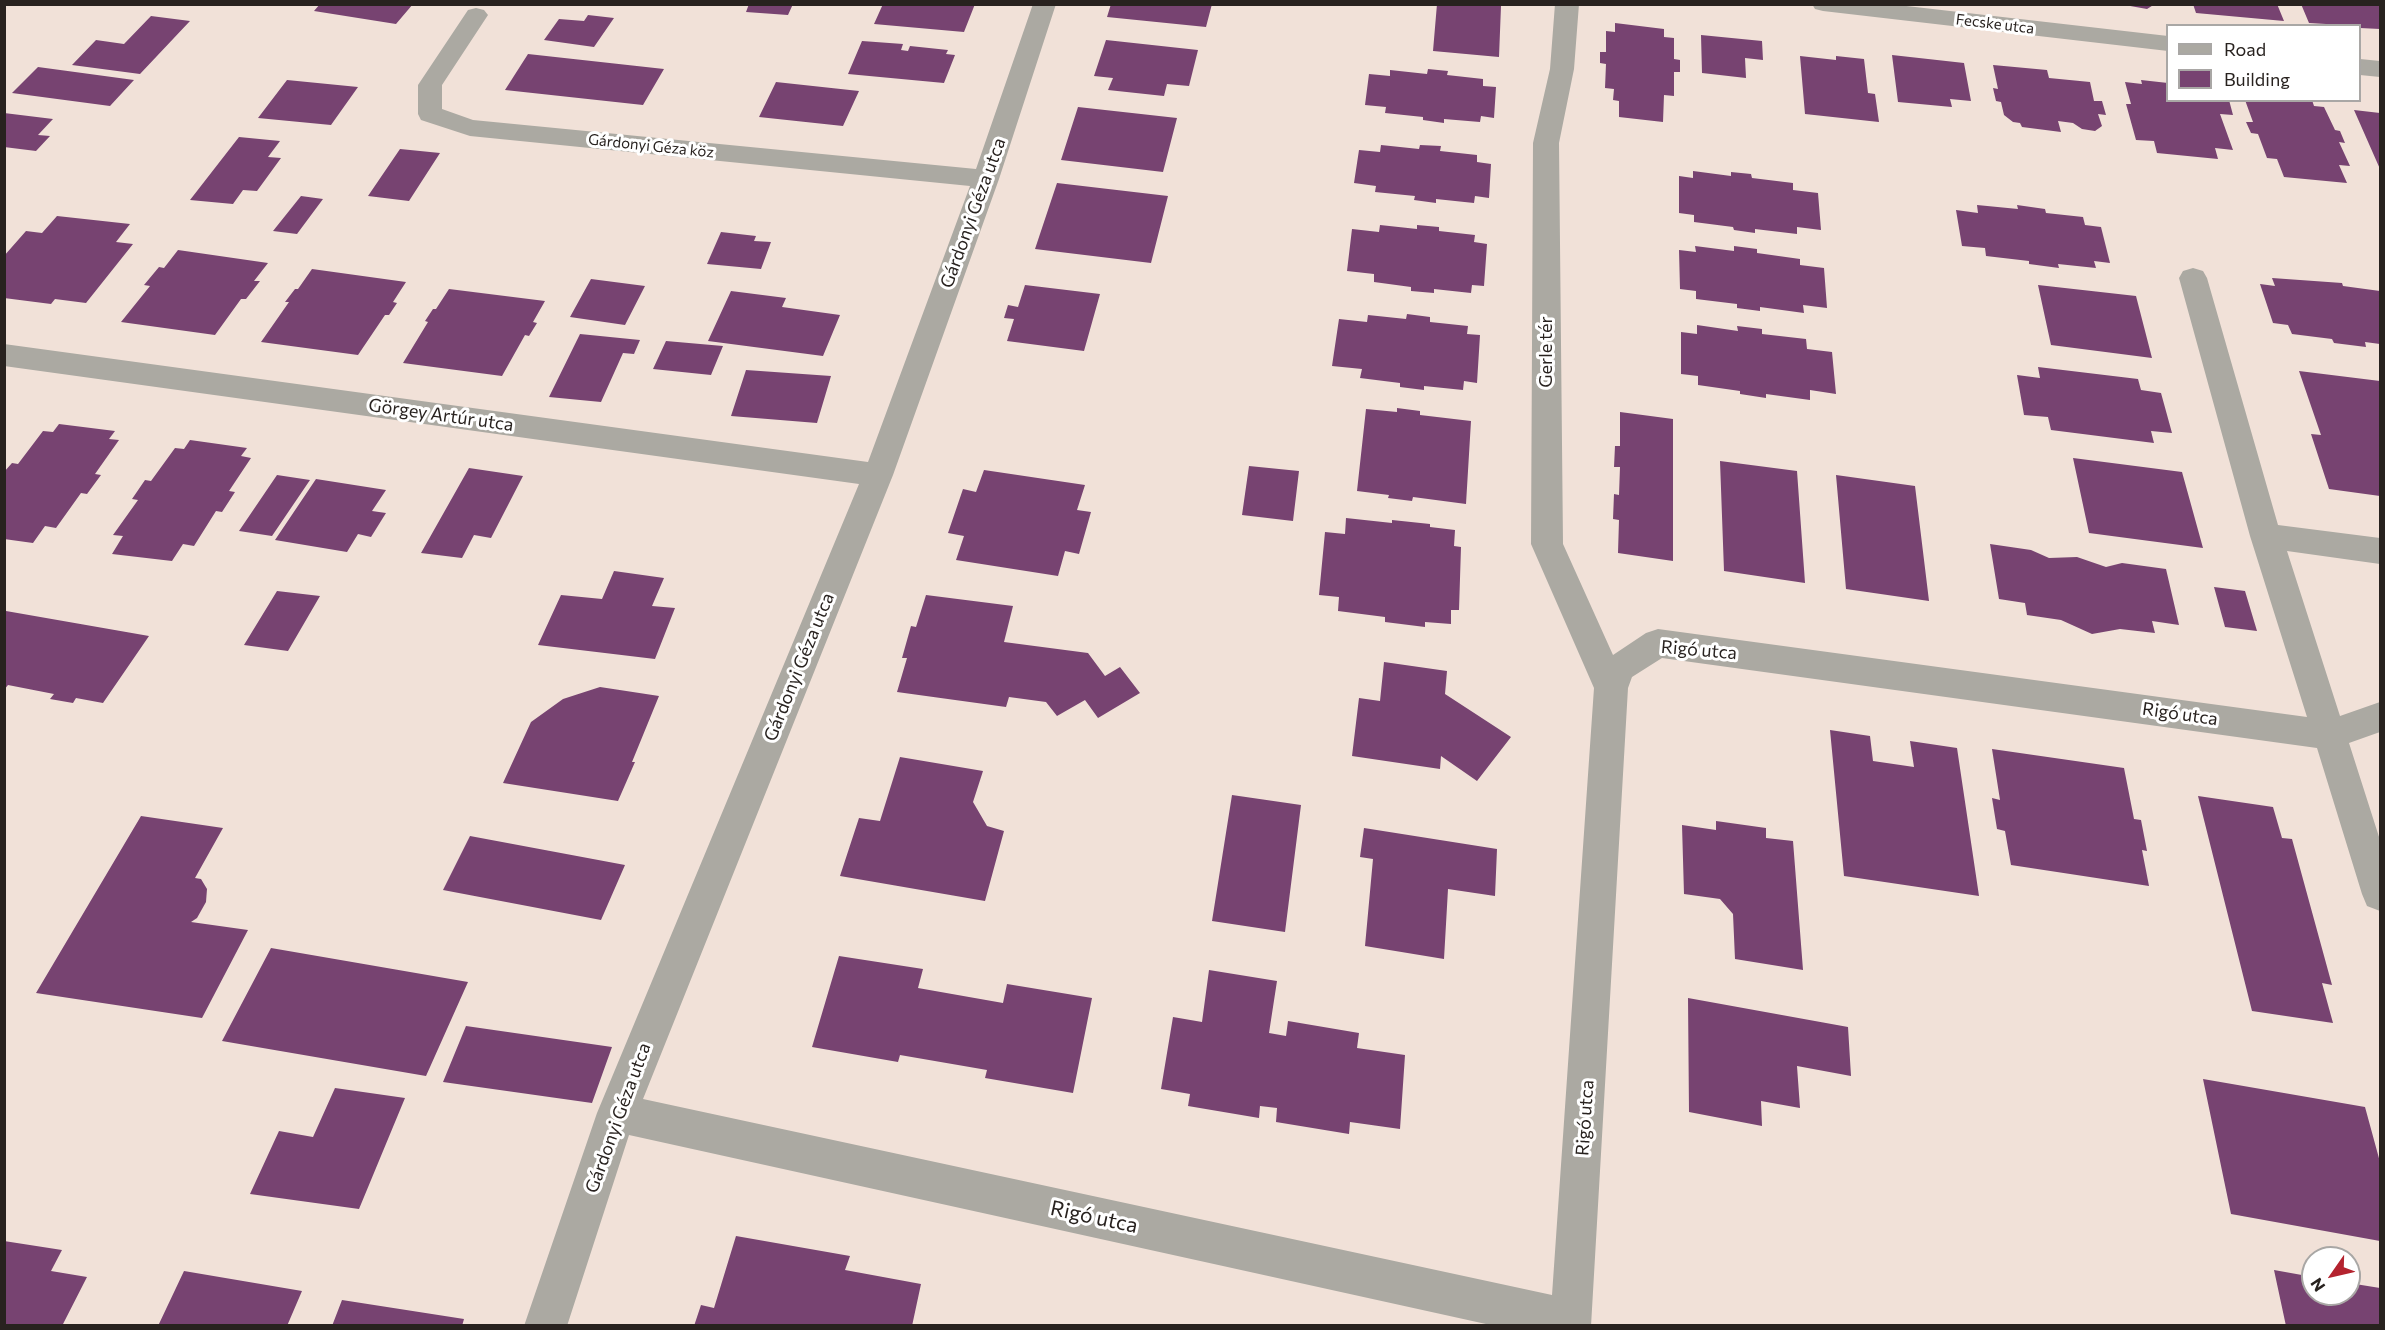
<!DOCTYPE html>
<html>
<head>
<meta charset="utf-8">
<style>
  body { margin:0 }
  #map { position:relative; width:2385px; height:1330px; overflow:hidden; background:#f1e1d8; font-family:Commissioner,sans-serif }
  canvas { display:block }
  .frame { position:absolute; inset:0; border:6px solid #28221f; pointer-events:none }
  .legend { position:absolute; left:2166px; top:24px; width:195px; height:78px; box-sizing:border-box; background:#fff; border:2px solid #a9a7a5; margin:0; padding:8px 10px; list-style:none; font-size:18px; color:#28221f }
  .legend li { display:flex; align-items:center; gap:12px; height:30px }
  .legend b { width:30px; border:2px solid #a9a7a5 }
  .north { position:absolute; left:2301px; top:1246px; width:60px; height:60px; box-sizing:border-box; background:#fff; border:2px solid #a9a7a5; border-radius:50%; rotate:236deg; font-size:16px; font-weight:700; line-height:24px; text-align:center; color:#28221f }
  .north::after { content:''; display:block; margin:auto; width:21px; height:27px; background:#b4232f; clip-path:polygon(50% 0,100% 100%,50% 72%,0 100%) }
</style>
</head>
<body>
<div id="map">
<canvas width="2385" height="1330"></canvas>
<div class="frame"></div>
<ul class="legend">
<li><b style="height:8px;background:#aba9a2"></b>Road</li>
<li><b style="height:16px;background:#774371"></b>Building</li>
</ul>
<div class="north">N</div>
</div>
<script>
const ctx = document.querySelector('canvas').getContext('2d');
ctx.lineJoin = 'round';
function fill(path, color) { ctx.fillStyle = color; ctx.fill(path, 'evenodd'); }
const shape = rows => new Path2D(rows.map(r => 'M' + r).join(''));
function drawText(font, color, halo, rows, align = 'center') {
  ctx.font = font + ' Commissioner,sans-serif'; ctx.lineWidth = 6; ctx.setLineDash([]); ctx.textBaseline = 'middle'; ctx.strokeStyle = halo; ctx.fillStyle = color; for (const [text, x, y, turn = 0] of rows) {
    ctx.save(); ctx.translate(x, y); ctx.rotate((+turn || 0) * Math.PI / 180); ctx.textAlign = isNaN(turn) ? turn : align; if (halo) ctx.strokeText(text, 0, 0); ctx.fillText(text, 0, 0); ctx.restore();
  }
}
fill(shape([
  [320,4,413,4,396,24,314,11],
  [749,4,793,4,788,15,746,12],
  [883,4,975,4,964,32,874,24],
  [1111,4,1212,4,1206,27,1107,17],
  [1437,4,1501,6,1499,57,1433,51],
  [2119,4,2155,4,2147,9],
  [2193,4,2277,4,2284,21,2196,13],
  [2301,4,2380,4,2380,29,2360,28,2360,26,2309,23],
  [588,15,614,18,594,47,544,40,559,19,584,21],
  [151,16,190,21,140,74,72,65,96,40,124,44],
  [1615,23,1664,29,1664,37,1674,38,1674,59,1680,60,1680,72,1674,72,1674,96,1664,95,1663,122,1619,117,1619,101,1613,100,1614,89,1605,88,1606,64,1600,63,1600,52,1606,52,1606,31,1615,32],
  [1701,35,1762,41,1763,60,1745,58,1746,78,1702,73],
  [1106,40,1198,50,1189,86,1167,84,1164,96,1108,90,1113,78,1094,76],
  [862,41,903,44,901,50,908,51,910,46,948,50,946,54,955,55,944,83,848,74],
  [528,54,664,69,643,105,505,90],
  [1892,55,1964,63,1971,101,1950,99,1952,107,1898,102],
  [1800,56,1836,60,1836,56,1864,59,1868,93,1875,94,1879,122,1805,114],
  [1993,65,2047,70,2049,78,2090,82,2094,101,2102,101,2106,115,2098,114,2102,126,2095,131,2082,129,2073,123,2058,121,2061,132,2022,127,2020,123,2013,122,2004,115,2001,102,1996,101,1993,88,1998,89],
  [38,67,134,80,110,106,12,93],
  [1428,69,1448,71,1447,75,1483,79,1483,86,1496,87,1494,118,1481,116,1480,122,1444,119,1444,123,1423,120,1423,117,1385,113,1386,107,1365,105,1369,74,1390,76,1390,70,1427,74],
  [287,80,358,87,331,125,258,118],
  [2141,80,2168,83,2168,100,2229,100,2233,115,2220,114,2233,150,2215,148,2218,159,2157,153,2154,141,2136,140,2126,104,2131,104,2125,82,2142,84],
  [776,82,859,91,843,126,759,117],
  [2245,100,2312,100,2314,106,2324,107,2335,130,2340,131,2345,143,2339,142,2350,166,2339,165,2347,183,2284,177,2277,159,2267,158,2258,134,2251,133,2246,122,2253,122],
  [1078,107,1177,118,1163,172,1061,160],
  [2354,110,2380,113,2380,169],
  [4,113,53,119,38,135,50,136,36,151,4,147],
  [239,137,280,141,268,157,281,158,257,191,243,190,233,204,190,200],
  [1381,145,1419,149,1420,145,1441,146,1440,151,1477,155,1477,162,1491,164,1489,198,1475,196,1474,203,1436,199,1436,203,1414,200,1415,196,1375,192,1376,186,1354,183,1359,150,1380,152],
  [400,149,440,153,409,201,368,196],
  [1693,171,1731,176,1731,172,1751,174,1752,178,1793,183,1793,190,1818,193,1821,230,1797,227,1797,234,1755,229,1755,233,1734,230,1733,227,1694,222,1694,215,1679,213,1679,176,1693,178],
  [1057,183,1168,196,1151,263,1035,249],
  [301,196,323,199,297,234,273,231],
  [1977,205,2018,209,2017,205,2045,209,2046,213,2083,217,2085,225,2101,227,2110,263,2094,261,2096,268,2058,264,2059,268,2029,264,2029,261,1986,256,1985,248,1962,246,1956,210,1978,213],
  [57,216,130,224,116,242,133,244,86,303,55,299,51,304,4,298,4,256,26,231,42,233],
  [1380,225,1417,229,1417,225,1439,227,1439,231,1475,235,1474,242,1487,244,1484,286,1472,285,1471,293,1434,289,1434,293,1411,291,1411,287,1374,282,1374,274,1347,271,1352,229,1379,232],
  [721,232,756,236,754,241,771,242,761,269,707,264],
  [1695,246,1734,251,1734,246,1757,249,1757,253,1800,259,1800,265,1824,268,1827,308,1803,305,1804,313,1760,307,1760,311,1737,308,1737,304,1696,299,1696,291,1680,289,1679,250,1696,252],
  [178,250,268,263,254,281,260,281,246,299,241,299,215,335,121,322,150,286,144,285,159,267,164,268],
  [312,269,406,282,393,302,397,303,389,315,385,315,358,355,261,342,289,302,285,302,295,289,298,289],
  [2272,278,2342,283,2343,286,2380,291,2380,344,2365,342,2366,347,2334,343,2332,339,2292,334,2288,325,2273,323,2260,284,2275,286],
  [591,279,645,286,625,325,570,317],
  [1025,285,1100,294,1084,351,1007,341,1014,319,1004,318,1008,305,1018,307],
  [2038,285,2136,296,2152,358,2051,345],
  [449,289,545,301,533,322,537,323,529,336,525,335,502,376,403,363,428,322,425,321,433,309,436,309],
  [731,291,786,298,782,307,840,315,823,356,708,341],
  [1407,314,1430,317,1430,322,1468,326,1467,334,1480,335,1477,383,1464,381,1463,390,1424,386,1424,390,1400,387,1400,383,1360,378,1362,369,1332,366,1339,319,1367,322,1368,315,1406,319],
  [1697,325,1738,331,1737,326,1762,329,1762,334,1806,339,1807,349,1832,352,1836,394,1810,390,1810,400,1766,394,1766,398,1740,394,1740,391,1698,385,1698,376,1681,374,1681,332,1697,334],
  [580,334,640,340,634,354,623,353,601,402,549,397],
  [666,341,723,346,711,375,653,369],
  [2038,367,2138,379,2141,390,2161,393,2172,433,2151,431,2154,443,2051,430,2048,417,2024,415,2017,375,2040,378],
  [746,370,831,376,817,423,731,416],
  [2299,371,2380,381,2380,496,2329,489,2311,434,2321,435],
  [1397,408,1420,411,1420,415,1471,421,1466,504,1413,497,1412,501,1388,498,1389,495,1357,491,1366,409,1397,412],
  [1620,412,1673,419,1673,561,1618,553,1619,520,1613,519,1614,494,1619,495,1620,467,1614,467,1615,446,1620,446],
  [59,424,115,431,109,439,119,440,95,474,101,475,87,494,81,493,56,528,45,526,33,543,4,539,4,472,12,463,18,464,43,431,53,432],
  [190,440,247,448,241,456,251,458,229,491,235,492,222,512,216,511,194,546,183,544,172,561,112,554,123,536,113,535,138,500,132,499,145,480,151,481,175,448,184,449],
  [2073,458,2182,472,2203,548,2089,533],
  [1720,461,1797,471,1805,583,1724,571],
  [1249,466,1299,471,1293,521,1242,515],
  [469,468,523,476,491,538,474,535,462,558,421,553],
  [984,470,1085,485,1077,510,1091,512,1079,554,1065,551,1058,576,956,560,964,536,948,533,963,489,976,492],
  [277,475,310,480,272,536,239,531],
  [1836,475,1915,486,1929,601,1846,589],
  [316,479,386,490,372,511,386,513,371,537,358,534,347,552,275,540],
  [1346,518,1392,523,1392,520,1430,524,1430,527,1455,530,1454,546,1461,547,1459,610,1451,610,1451,624,1425,622,1425,627,1385,622,1385,617,1338,611,1339,597,1319,595,1325,532,1345,534],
  [1990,544,2031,550,2049,558,2077,557,2106,567,2122,563,2166,569,2179,625,2152,621,2155,633,2120,629,2092,634,2061,620,2027,615,2025,603,1999,599],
  [614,571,664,578,652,606,675,608,655,659,538,645,561,595,602,599],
  [2214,587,2245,591,2257,631,2225,627],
  [277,591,320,596,288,651,244,645],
  [926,595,1013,606,1004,642,1088,653,1105,676,1120,667,1140,693,1098,718,1085,700,1057,716,1046,702,1009,697,1006,707,897,692,907,658,902,658,911,626,916,627],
  [6,611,149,636,103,703,76,698,73,703,50,699,54,694,8,685,4,690],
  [1384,662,1447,671,1445,694,1511,737,1477,781,1441,756,1440,769,1352,756,1359,698,1380,701],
  [600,687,659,696,632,762,635,762,618,801,503,783,531,722,563,699],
  [1830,730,1870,736,1873,761,1914,767,1910,741,1957,748,1979,896,1844,876],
  [1992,749,2124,768,2134,819,2141,820,2147,851,2142,850,2149,886,2011,865,2005,831,1997,829,1992,798,2000,800],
  [900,757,983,771,973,802,987,826,1004,831,985,901,840,876,859,818,880,821],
  [1232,795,1301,805,1285,932,1212,921],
  [2198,796,2273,807,2282,838,2292,839,2332,985,2322,983,2333,1023,2252,1011],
  [141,816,223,828,195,878,201,879,207,889,206,902,197,918,191,922,248,930,202,1018,36,993],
  [1716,821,1766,828,1766,838,1793,841,1803,970,1735,959,1733,914,1720,899,1684,894,1682,825,1716,830],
  [1364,828,1497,849,1495,896,1448,889,1444,959,1365,946,1373,859,1360,857],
  [470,836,625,865,601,920,443,890],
  [271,948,468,982,426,1076,222,1041],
  [839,956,923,969,918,988,1003,1003,1007,984,1092,998,1073,1093,985,1078,987,1070,900,1055,898,1062,812,1047],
  [1209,970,1277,981,1269,1033,1286,1036,1288,1021,1359,1033,1357,1048,1405,1055,1400,1129,1350,1122,1349,1134,1276,1122,1277,1108,1260,1106,1259,1118,1188,1106,1190,1094,1161,1089,1173,1017,1202,1022],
  [1688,998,1848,1027,1851,1076,1797,1066,1800,1108,1761,1101,1762,1126,1689,1112],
  [466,1026,612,1047,592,1103,443,1082],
  [2203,1079,2365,1107,2380,1162,2380,1241,2231,1214],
  [335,1088,405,1098,359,1209,250,1194,279,1131,313,1137],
  [736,1236,850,1256,845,1270,921,1284,912,1326,694,1326,701,1305,714,1308],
  [4,1241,62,1250,51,1271,87,1277,62,1326,4,1326],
  [2274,1270,2313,1277,2313,1294,2349,1294,2349,1283,2380,1288,2380,1326,2286,1326],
  [184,1271,302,1291,287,1326,158,1326],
  [342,1300,464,1319,462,1326,332,1326]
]), '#774371');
fill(shape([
  [1033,4,1056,4,999,179,893,475,643,1099,1552,1295,1594,688,1531,544,1533,143,1550,69,1555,4,1579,4,1574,69,1559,143,1563,544,1613,655,1646,633,1658,629,2307,717,2250,536,2179,278,2183,271,2193,268,2203,271,2207,278,2278,525,2380,538,2380,564,2287,551,2340,716,2380,702,2380,732,2349,743,2380,840,2380,911,2367,906,2362,894,2317,748,1662,658,1632,677,1628,688,1591,1326,1495,1326,629,1135,567,1326,524,1326,597,1113,859,484,4,366,4,344,868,462,970,186,470,136,421,120,418,114,418,85,468,10,476,8,484,10,488,15,442,85,442,109,473,120,976,169,1033,4],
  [1812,4,1889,4,2168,36,2168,51,1823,11,1815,9,1812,4],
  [2360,59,2380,61,2380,77,2360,75,2360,59]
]), '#aba9a2');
drawText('15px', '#28221f', '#fff', [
  ["Fecske utca",1995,24,7],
  ["Gárdonyi Géza köz",651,146,6]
]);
drawText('18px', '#28221f', '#fff', [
  ["Gárdonyi Géza utca",973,213,-70],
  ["Gerle tér",1546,352,-90],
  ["Görgey Artúr utca",441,415,8],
  ["Rigó utca",1699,650,5],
  ["Gárdonyi Géza utca",799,667,-68],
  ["Rigó utca",2180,714,8],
  ["Gárdonyi Géza utca",618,1118,-70],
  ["Rigó utca",1585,1118,-86]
]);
drawText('21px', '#28221f', '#fff', [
  ["Rigó utca",1094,1217,12]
]);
</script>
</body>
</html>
